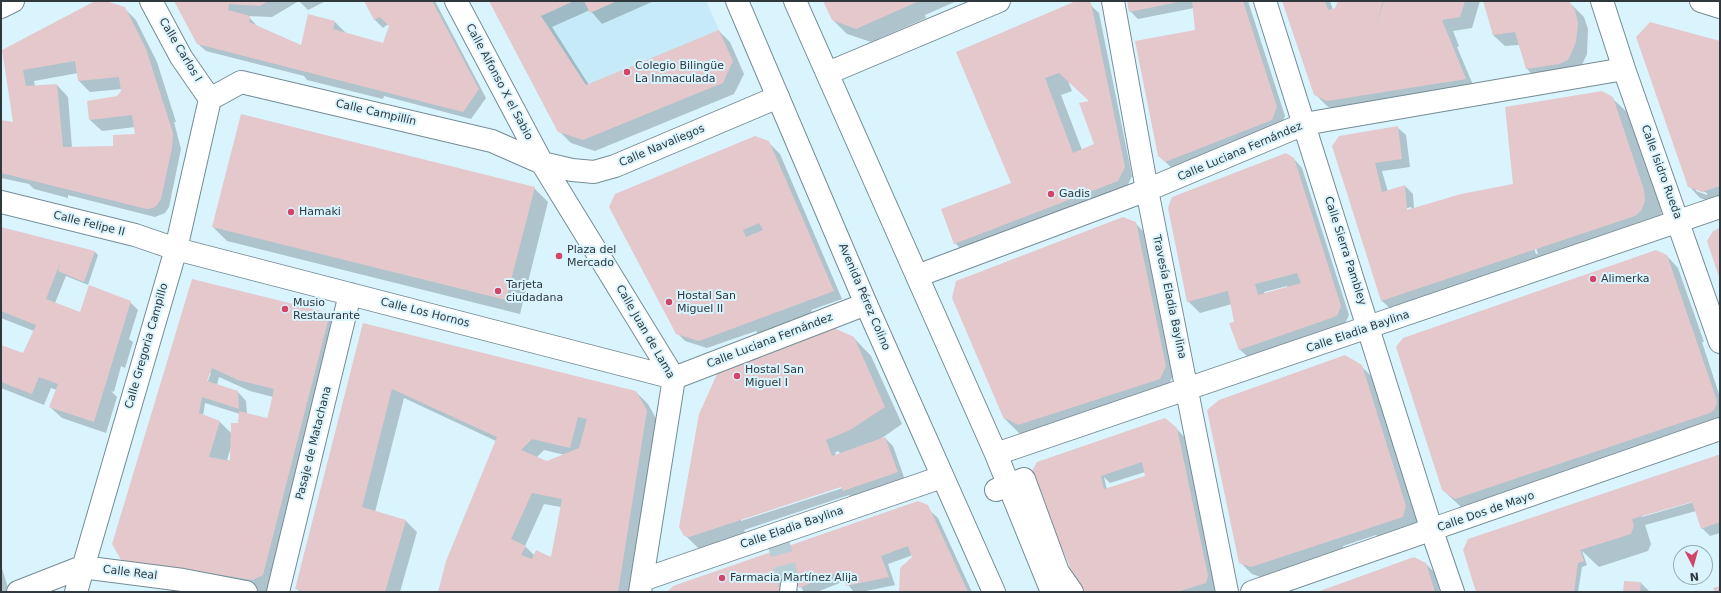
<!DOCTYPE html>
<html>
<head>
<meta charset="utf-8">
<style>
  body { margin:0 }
  #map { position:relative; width:1721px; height:593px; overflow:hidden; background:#daf4fe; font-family:"DejaVu Sans",sans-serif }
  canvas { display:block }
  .frame { position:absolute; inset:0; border:2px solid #2f393d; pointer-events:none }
  .north { position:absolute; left:1673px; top:545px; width:40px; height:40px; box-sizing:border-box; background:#daf4fe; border:1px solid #96a9b1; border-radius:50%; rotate:174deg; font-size:11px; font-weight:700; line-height:16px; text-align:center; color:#2f393d }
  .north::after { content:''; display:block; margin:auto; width:14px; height:18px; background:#d34469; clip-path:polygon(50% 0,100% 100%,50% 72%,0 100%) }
</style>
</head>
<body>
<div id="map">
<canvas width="1721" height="593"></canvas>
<div class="frame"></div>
<div class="north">N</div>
</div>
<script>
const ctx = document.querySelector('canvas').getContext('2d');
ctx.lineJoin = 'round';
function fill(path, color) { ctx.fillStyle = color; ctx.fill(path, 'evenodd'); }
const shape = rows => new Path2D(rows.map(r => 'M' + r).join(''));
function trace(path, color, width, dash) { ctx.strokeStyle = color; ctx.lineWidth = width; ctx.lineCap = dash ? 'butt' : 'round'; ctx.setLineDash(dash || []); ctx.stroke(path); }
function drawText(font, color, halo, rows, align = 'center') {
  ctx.font = font + ' "DejaVu Sans",sans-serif'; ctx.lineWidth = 4; ctx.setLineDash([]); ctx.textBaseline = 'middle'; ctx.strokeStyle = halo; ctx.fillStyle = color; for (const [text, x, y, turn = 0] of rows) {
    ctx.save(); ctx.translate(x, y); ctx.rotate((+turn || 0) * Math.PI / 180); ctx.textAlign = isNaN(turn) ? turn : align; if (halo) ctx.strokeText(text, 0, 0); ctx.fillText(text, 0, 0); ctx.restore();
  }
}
fill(shape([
  [489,1,706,1,733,61,723,83,583,140,558,132]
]), '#c6eaf7');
fill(shape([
  [97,1,103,1,124,8,136,20,157,62,176,122,174,122,181,149,169,207,165,213,155,217,68,195,68,198,34,189,29,184,1,178,1,121,14,126,3,51],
  [78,73,79,81,90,92,122,89,123,91,118,97,90,120,102,131,135,127,136,135,114,147,72,148,68,97,57,85,35,87,34,81],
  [176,1,299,1,272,17,248,16,258,27,301,48,335,22,347,34,384,44,390,26,388,24,383,28,375,20,365,1,435,1,486,98,471,119,384,96,383,99,307,80,304,76,206,51,197,43],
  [299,1,326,1,308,10],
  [490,1,654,1,602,24,590,10,552,27,589,85,719,31,730,42,744,74,734,94,595,151,571,143,559,131],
  [824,1,957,1,925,15,926,18,871,42,847,34,833,20],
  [1079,1,1086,1,1099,13,1132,176,1126,189,963,251,955,243,1014,188,958,52],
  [1068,81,1090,101,1095,145,1082,150,1061,95,1072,91],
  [1128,1,1248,1,1285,116,1280,128,1174,170,1159,156,1196,31,1194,8,1138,19,1130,11],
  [1283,1,1330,1,1333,10,1336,9,1339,1,1480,1,1472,28,1453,31,1459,46,1457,47,1474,87,1339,112,1327,106,1315,94],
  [1484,1,1565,1,1572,5,1584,17,1588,29,1587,54,1579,71,1538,80,1527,69,1519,45,1505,46,1493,35],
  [1720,42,1720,201,1714,203,1700,198,1689,186],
  [1696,189,1707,193,1707,195,1696,191],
  [1612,98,1630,115,1661,209,1662,219,1394,312,1382,301,1333,146,1397,127,1406,135,1410,167,1382,171,1388,192,1405,186,1413,194,1414,209,1514,185],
  [1516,196,1523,211,1538,254,1536,254],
  [1411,207,1412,209,1361,222],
  [768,142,780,154,842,299,811,310,813,314,759,335,756,331,707,348,685,341,677,333],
  [1294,159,1302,168,1349,315,1345,324,1248,357,1239,349,1232,304,1200,313,1188,301],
  [1287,286,1287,288,1265,294,1264,292],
  [534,188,548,202,520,314,227,241,213,227],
  [1135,223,1143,231,1173,375,1168,387,1021,435,1003,417],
  [1,228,95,252,98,255,88,285,66,276,55,303,84,315,130,302,138,310,129,339,133,342,125,368,121,366,114,392,111,391,117,397,106,433,62,418,50,407,57,390,51,388,44,405,1,388,1,346,27,356,34,331,1,318],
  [1667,256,1678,268,1704,342,1702,342,1720,397,1720,419,1473,515,1461,507,1443,490],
  [330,314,338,322,271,592,254,592,136,574,122,559,162,383],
  [209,373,211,373,206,386,204,386],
  [219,377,250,391,273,397,268,419,247,414,246,401,238,392,217,385],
  [205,403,240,414,238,424,232,434,220,422,203,416],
  [231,447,231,461,227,460],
  [363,324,636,392,648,404,658,422,631,592,439,592,496,441,404,398,375,512,406,521,417,532,400,592,300,592,297,589],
  [544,450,565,455,546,462,536,458],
  [544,504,561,507,551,559,535,556,525,546],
  [854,338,871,356,902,424,879,440,885,438,893,446,905,480,852,498,849,495,744,530,746,534,701,549,697,547,685,535],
  [838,451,841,454,836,455,835,453],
  [846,485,846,487,741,521,741,519],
  [1361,366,1373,378,1418,518,1414,528,1379,538,1376,535,1343,546,1344,550,1263,578,1252,574,1240,562],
  [1176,428,1184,437,1216,585,1214,591,1082,592,1046,510],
  [1145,472,1147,479,1107,490,1104,477,1110,483],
  [1720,457,1720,533,1710,536,1702,528,1696,511,1645,525,1651,544,1648,551,1599,567,1582,551,1587,565,1582,567,1578,592,1477,592],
  [1696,500,1697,501,1642,517,1642,515],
  [922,503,938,518,972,592,900,592,913,555,888,564,895,585,861,592,854,592,845,581,817,592,804,592,798,582,788,585,790,592,668,592],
  [1425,563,1434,572,1440,592,1319,592],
  [1,565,9,591,5,592,1,592],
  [1625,582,1641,583,1650,592,1624,592]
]), '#0003');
fill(shape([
  [95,1,106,1,125,7,146,49,173,133,172,148,161,199,157,205,153,208,147,209,1,173,1,120,13,122,2,50],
  [75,61,78,81,119,77,121,91,117,96,87,101,89,120,132,115,135,134,113,135,113,146,63,147,57,84,26,86,23,70],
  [174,1,268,1,260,6,229,4,228,10,250,16,249,22,301,45,308,14,335,21,333,29,383,43,389,26,380,17,374,20,364,1,432,1,479,89,463,112,197,44],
  [489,1,574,1,541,16,586,85,719,30,733,61,723,83,583,140,558,132],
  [584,1,617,1,590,13],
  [823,1,919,1,856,29,832,20],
  [1076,1,1088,1,1091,3,1125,167,1118,181,954,244,941,209,1011,183,956,52],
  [1059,73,1089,101,1079,103,1094,144,1073,153,1045,78],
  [1127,1,1178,1,1178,2,1129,12],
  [1192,1,1243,1,1277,107,1272,120,1165,162,1158,156,1135,41,1195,30],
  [1282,1,1325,1,1328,10,1335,8,1338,1,1383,1,1376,26,1384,1,1465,1,1460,17,1442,20,1466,79,1327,101,1314,95],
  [1483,1,1569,1,1575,10,1578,23,1576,42,1570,56,1568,60,1559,64,1526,69,1515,32,1493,35],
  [1650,22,1720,41,1720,186,1702,192,1688,187,1636,37],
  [1602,91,1613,97,1644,190,1645,201,1641,211,1635,216,1381,301,1332,146,1339,136,1398,126,1402,159,1375,163,1382,192,1405,185,1407,210,1461,194,1513,184,1505,107],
  [241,114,535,187,506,300,212,227],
  [755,136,769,141,834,291,699,341,676,334,609,207,615,194],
  [759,223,763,230,746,237,743,230],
  [1286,153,1294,158,1341,306,1337,316,1239,350,1229,323,1234,322,1228,291,1187,302,1168,208,1172,197],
  [1297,273,1301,283,1258,295,1255,284],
  [1123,217,1136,222,1166,366,1160,379,1018,425,1003,417,952,298,956,281],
  [1,227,95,251,84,282,58,271,60,263,46,299,80,312,89,285,131,301,94,422,49,407,58,384,39,377,32,394,1,382,1,345,23,353,36,325,1,311],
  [1720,228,1720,280,1707,241,1713,231],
  [1656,250,1667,255,1716,398,1717,403,1714,410,1710,413,1455,499,1442,490,1396,347,1403,338],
  [192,279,330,313,263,575,252,580,174,567,121,560,112,544],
  [212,368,238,380,274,389,266,424,267,418,239,411,238,423,231,423,230,461,209,457,220,421,199,413,202,397,239,409,238,391,207,381],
  [363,323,636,391,647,410,618,592,438,592,446,561,497,437,392,389,362,507,406,520,385,592,306,592,295,589],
  [578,417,587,419,579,448,547,461,521,450,532,439,570,448],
  [532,493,562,499,551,557,536,550,532,559,521,555,526,546,511,539],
  [832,327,854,337,885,407,850,430,826,440,832,456,885,437,898,472,843,491,841,487,689,537,684,536,679,527,699,414,717,374,720,371],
  [1345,355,1362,365,1406,506,1403,517,1251,567,1239,563,1207,410,1219,400],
  [1165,418,1177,428,1208,576,1206,583,1177,592,1081,592,1045,510,1032,476,1033,469,1037,462],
  [1142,462,1145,476,1104,489,1101,476],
  [1718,455,1720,455,1720,522,1701,529,1692,502,1632,519,1634,526,1631,534,1580,550,1584,561,1578,563,1574,592,1476,592,1463,550,1468,539],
  [918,501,928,505,930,509,968,592,899,592,900,568,912,557,908,546,881,556,889,577,846,586,841,571,799,588,795,578,782,582,780,592,667,592,673,586],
  [1414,557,1426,563,1435,592,1317,592],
  [1624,581,1641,582,1640,592,1623,592],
  [1720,586,1720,592,1715,592,1713,588]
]), '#e4c8cc');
trace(shape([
  [776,533,789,584]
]), '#b8cfd7', 22, [22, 11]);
const service = shape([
  [788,592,789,584]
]);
const pedestrian = shape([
  [996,490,1024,479,1058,572,1072,592]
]);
const minor = shape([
  [151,1,181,57,210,99],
  [456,1,542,163,674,378,640,592],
  [795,1,996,454,1052,592],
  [1113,1,1147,190,1227,592],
  [1265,1,1432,531,1453,592],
  [1602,1,1624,69,1720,342],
  [1,7,13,1],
  [828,73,999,1],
  [210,99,241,82,492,141,542,163,572,170,594,172,615,166,778,97],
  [1,202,135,235,176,249,674,378],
  [917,276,1147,190,1304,124,1624,69],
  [674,378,866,304],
  [996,454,1720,207],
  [642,580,942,477],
  [18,592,82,567,183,580,246,592],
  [76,592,176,249,210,99],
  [278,592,350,294],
  [1252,592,1720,429]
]);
const tertiary = shape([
  [737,1,866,304,994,592]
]);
const secondary = shape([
  [1701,1,1720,7]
]);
trace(service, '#748c95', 18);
trace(pedestrian, '#748c95', 24);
trace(minor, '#748c95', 24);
trace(tertiary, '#748c95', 24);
trace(secondary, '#748c95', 24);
trace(service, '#fff', 16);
trace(pedestrian, '#fff', 22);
trace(minor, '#fff', 22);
trace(tertiary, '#fff', 22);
trace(secondary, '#fff', 22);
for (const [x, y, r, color] of [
  [627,72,4,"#d34469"],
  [1051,194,4,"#d34469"],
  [291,212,4,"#d34469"],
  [559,256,4,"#d34469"],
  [1593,279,4,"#d34469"],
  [498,291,4,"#d34469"],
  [669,302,4,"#d34469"],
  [285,309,4,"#d34469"],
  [737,376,4,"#d34469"],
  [722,578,4,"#d34469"]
]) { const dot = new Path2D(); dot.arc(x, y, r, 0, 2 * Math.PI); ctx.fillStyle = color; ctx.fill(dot); trace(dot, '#daf4fe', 1.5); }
drawText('11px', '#2f393d', '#daf4fe', [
  ["Calle Carlos I",180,50,59],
  ["Calle Alfonso X el Sabio",499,82,62],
  ["Calle Campillín",376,113,13],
  ["Calle Navaliegos",662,146,-23],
  ["Calle Luciana Fernández",1240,152,-23],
  ["Calle Isidro Rueda",1661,172,70],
  ["Calle Felipe II",89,224,14],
  ["Calle Sierra Pambley",1345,251,72],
  ["Avenida Pérez Colino",864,297,67],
  ["Travesía Eladia Baylina",1169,297,78],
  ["Calle Los Hornos",425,313,14],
  ["Calle Juan de Lama",645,332,60],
  ["Calle Eladia Baylina",1358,332,-19],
  ["Calle Luciana Fernández",770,341,-21],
  ["Calle Gregoria Campillo",147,346,-74],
  ["Pasaje de Matachana",314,443,-76],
  ["Calle Dos de Mayo",1486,512,-19],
  ["Calle Eladia Baylina",792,528,-19],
  ["Calle Real",130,573,7]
]);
drawText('11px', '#2f393d', '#daf4fe', [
  ["Colegio Bilingüe",635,66],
  ["La Inmaculada",635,79],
  ["Gadis",1059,194],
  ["Hamaki",299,212],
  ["Plaza del",567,250],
  ["Mercado",567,263],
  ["Alimerka",1601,279],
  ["Tarjeta",506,285],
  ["ciudadana",506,298],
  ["Hostal San",677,296],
  ["Miguel II",677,309],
  ["Musio",293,303],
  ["Restaurante",293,316],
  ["Hostal San",745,370],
  ["Miguel I",745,383],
  ["Farmacia Martínez Alija",730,578]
], 'left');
</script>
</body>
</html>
